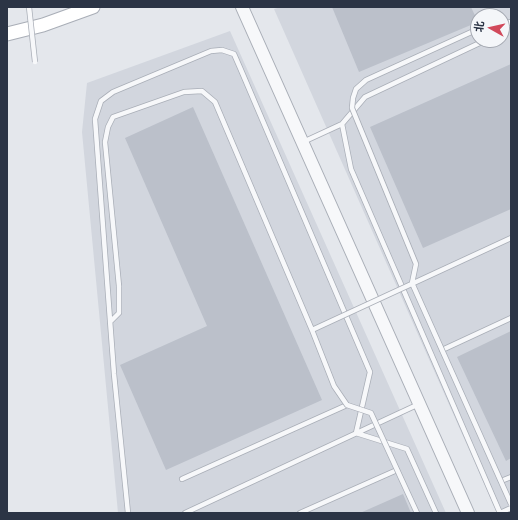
<!DOCTYPE html>
<html>
<head>
<meta charset="utf-8">
<style>
  body { margin:0 }
  #map { position:relative; width:518px; height:520px; overflow:hidden; background:#e4e7ec; font-family:"Titillium Web","Noto Sans SC",sans-serif }
  canvas { display:block }
  .frame { position:absolute; inset:0; border:8px solid #2b3445; pointer-events:none }
  .north { position:absolute; left:470px; top:8px; width:40px; height:40px; box-sizing:border-box; background:#f4f6f9; border:1px solid #a4a8b1; border-radius:50%; rotate:278deg; font-size:11px; font-weight:700; line-height:16px; text-align:center; color:#2b3445 }
  .north::after { content:''; display:block; margin:auto; width:14px; height:18px; background:#d1495b; clip-path:polygon(50% 0,100% 100%,50% 72%,0 100%) }
</style>
</head>
<body>
<div id="map">
<canvas width="518" height="520"></canvas>
<div class="frame"></div>
<div class="north">北</div>
</div>
<script>
const ctx = document.querySelector('canvas').getContext('2d');
ctx.lineJoin = 'round';
function fill(path, color) { ctx.fillStyle = color; ctx.fill(path, 'evenodd'); }
const shape = rows => new Path2D(rows.map(r => 'M' + r).join(''));
function trace(path, color, width, dash) { ctx.strokeStyle = color; ctx.lineWidth = width; ctx.lineCap = dash ? 'butt' : 'round'; ctx.setLineDash(dash || []); ctx.stroke(path); }
fill(shape([
  [281,7,511,7,511,513,497,513,274,9],
  [478,16,502,16,502,40,478,40],
  [230,31,446,513,118,513,82,132,87,83]
]), '#d2d6de');
fill(shape([
  [332,7,471,7,478,22,359,72],
  [511,64,511,209,423,248,370,127],
  [193,107,322,400,166,470,120,365,207,326,125,138],
  [511,331,511,458,506,461,457,357],
  [403,494,411,513,360,513]
]), '#bbc0ca');
const service = shape([
  [502,24,511,22],
  [502,33,511,28],
  [342,124,351,169,500,513],
  [303,142,342,124,365,97,486,40],
  [111,321,119,313,119,286],
  [442,350,511,318],
  [182,479,347,405],
  [501,481,511,477],
  [128,513,114,374,95,119,101,101,113,92,211,51,222,50,234,54,241,70,370,372,356,433,407,449,436,513],
  [185,513,419,404],
  [300,513,397,470],
  [500,513,511,508]
]);
const tertiary = shape([
  [242,7,468,513]
]);
const secondary = shape([
  [7,34,43,25,93,7]
]);
trace(service, '#a9aeb7', 6);
trace(tertiary, '#a9aeb7', 14);
trace(secondary, '#a9aeb7', 15);
trace(service, '#f7f8fa', 4.5);
trace(tertiary, '#f7f8fa', 12);
trace(secondary, '#fff', 13);
const serviceBridge = shape([
  [29,7,35,62],
  [478,29,366,80,356,89,353,98,352,108,416,264,412,283,511,504],
  [119,286,105,142,108,127,113,117,184,92,202,91,215,102,312,330,334,386,347,405,371,413,417,513],
  [312,330,511,238]
]);
trace(serviceBridge, '#a9aeb7', 6, []);
trace(serviceBridge, '#f7f8fa', 4.5);
</script>
</body>
</html>
